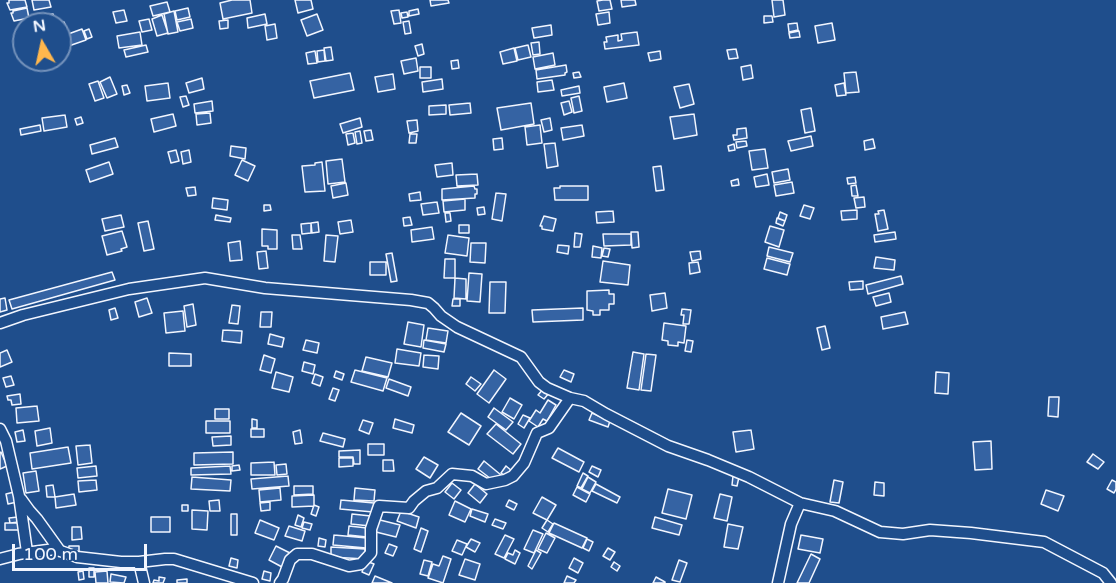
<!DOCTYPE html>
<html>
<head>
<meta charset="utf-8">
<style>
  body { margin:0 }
  #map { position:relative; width:1116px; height:583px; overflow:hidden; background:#1f4e8c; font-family:"Varela Round",sans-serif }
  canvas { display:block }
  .north { position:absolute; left:12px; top:12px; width:60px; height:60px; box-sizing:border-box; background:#1f4e8c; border:2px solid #7391ba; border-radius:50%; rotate:351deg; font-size:16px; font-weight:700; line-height:24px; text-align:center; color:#f2f6ff }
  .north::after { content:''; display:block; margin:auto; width:21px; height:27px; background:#ffb74d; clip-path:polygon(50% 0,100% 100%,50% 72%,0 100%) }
  .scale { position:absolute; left:12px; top:544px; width:135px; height:27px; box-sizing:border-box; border:3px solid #f2f6ff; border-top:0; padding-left:8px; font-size:18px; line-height:21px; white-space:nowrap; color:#f2f6ff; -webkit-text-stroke:4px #1f4e8c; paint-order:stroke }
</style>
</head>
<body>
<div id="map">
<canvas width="1116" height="583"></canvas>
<div class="north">N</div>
<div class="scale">100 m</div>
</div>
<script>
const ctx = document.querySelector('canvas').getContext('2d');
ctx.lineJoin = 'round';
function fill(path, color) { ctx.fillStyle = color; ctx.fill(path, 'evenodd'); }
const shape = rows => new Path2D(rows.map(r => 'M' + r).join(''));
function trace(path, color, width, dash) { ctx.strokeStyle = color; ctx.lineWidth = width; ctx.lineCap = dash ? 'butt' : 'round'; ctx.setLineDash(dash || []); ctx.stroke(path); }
const building = shape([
  [9,0,25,0,27,7,10,10,7,3,9,3,9,0],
  [32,0,49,0,51,7,34,10,32,0],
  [232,0,250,0,252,13,223,19,220,3,232,0],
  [295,0,311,0,313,9,298,13,295,0],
  [430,0,448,0,449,3,431,6,430,0],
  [603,0,610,0,612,9,599,11,597,1,603,0],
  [621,0,635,0,636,5,622,7,621,0],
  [772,0,783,0,785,15,774,17,772,0],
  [167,2,170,12,153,16,150,6,167,2],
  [27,8,29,18,14,21,11,13,13,13,13,11,27,8],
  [188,8,190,17,177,20,175,11,188,8],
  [418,9,419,14,409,16,409,11,418,9],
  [124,10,127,21,116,23,113,12,124,10],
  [399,10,401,23,394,24,391,11,399,10],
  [174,11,178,32,168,34,164,14,174,11],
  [407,12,408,17,402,18,401,13,407,12],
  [609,12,610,23,598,25,596,14,609,12],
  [53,14,55,24,43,24,41,16,53,14],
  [265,14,267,24,248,28,247,18,265,14],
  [317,14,323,30,307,36,301,20,317,14],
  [162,15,168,33,157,36,152,19,162,15],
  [764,16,772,16,773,22,764,23,764,16],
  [34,19,35,24,26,24,25,21,34,19],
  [149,19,152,30,142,32,139,21,149,19],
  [191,19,193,28,180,31,177,22,191,19],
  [228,20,228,28,220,29,219,21,228,20],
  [409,21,411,33,405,34,403,22,409,21],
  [64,22,68,32,60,35,60,24,64,22],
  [797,23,798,30,789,32,788,24,797,23],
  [832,23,835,40,818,43,815,26,832,23],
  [275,24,277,38,267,40,265,26,275,24],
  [551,25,552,35,534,38,532,28,551,25],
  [82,29,86,40,60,49,60,37,82,29],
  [89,29,92,37,87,39,84,31,89,29],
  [799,31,800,37,790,38,789,33,799,31],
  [140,32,142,45,119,48,117,36,140,32],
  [637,32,639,45,605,49,604,42,607,42,606,37,618,35,618,41,622,40,621,34,637,32],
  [539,42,540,54,533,55,531,43,539,42],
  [422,44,424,54,418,56,415,46,422,44],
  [146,45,148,52,126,57,124,50,146,45],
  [528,45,531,57,518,60,515,48,528,45],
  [331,47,333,60,326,61,324,48,331,47],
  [514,48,517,61,503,64,500,52,514,48],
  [736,49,738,58,729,59,727,50,736,49],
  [324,50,325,61,318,62,317,51,324,50],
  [315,51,317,63,308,64,306,53,315,51],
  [660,51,661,59,650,61,648,53,660,51],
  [553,53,555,65,535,69,533,57,553,53],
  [416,58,418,71,404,74,401,61,416,58],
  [458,60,459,68,452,69,451,61,458,60],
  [566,65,567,72,565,73,565,75,537,79,536,70,566,65],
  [751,65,753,78,743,80,741,67,751,65],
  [420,67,431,67,431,78,420,78,420,67],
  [579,72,581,77,574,78,573,73,579,72],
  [856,72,859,92,846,93,844,73,856,72],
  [350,73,354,90,314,98,310,81,350,73],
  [393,74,395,89,378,92,375,77,393,74],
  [110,77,117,94,107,98,100,82,110,77],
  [202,78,204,89,189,93,186,83,202,78],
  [442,79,443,89,423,92,422,82,442,79],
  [552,80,554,90,538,92,537,82,552,80],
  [98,81,104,98,95,101,89,84,98,81],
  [168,83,170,98,147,101,145,86,168,83],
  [624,83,627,98,607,102,604,87,624,83],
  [844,83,846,95,837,96,835,85,844,83],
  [689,84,694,104,680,108,674,87,689,84],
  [127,85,130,93,124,95,122,86,127,85],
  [579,86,580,93,562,96,561,90,579,86],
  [186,96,189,105,183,107,180,97,186,96],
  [579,96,582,111,574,113,571,98,579,96],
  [212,101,213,111,195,113,194,104,212,101],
  [569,101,572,112,564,115,561,103,569,101],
  [470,103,471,113,450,115,449,105,470,103],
  [531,103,534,124,501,130,497,108,531,103],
  [446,105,446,114,429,115,429,106,446,105],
  [811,108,815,131,805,133,801,110,811,108],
  [210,113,211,123,197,125,196,114,210,113],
  [173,114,176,126,154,132,151,119,173,114],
  [694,114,697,135,674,139,670,117,694,114],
  [65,115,67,127,44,131,42,118,65,115],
  [81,117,83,123,77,125,75,119,81,117],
  [360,118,362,127,343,133,340,124,360,118],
  [550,118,552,130,544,132,541,120,550,118],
  [417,120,418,131,409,133,407,121,417,120],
  [40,125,41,131,21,135,20,129,40,125],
  [540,125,542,143,527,145,525,127,540,125],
  [582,125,584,136,563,140,561,128,582,125],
  [746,128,747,138,734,140,733,135,737,135,737,129,746,128],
  [371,130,373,140,366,141,364,131,371,130],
  [360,131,362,143,357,144,355,132,360,131],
  [353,133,355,143,348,145,346,134,353,133],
  [410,134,417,134,416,143,409,143,410,134],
  [811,136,813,146,791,151,788,141,811,136],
  [115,138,118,147,92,154,90,145,115,138],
  [502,138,503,149,494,150,493,139,502,138],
  [873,139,875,148,865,150,864,141,873,139],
  [746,141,747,146,737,148,736,142,746,141],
  [555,143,558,166,547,168,544,144,555,143],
  [734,144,735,150,729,151,728,146,734,144],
  [231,146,246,148,245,159,230,156,231,146],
  [765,149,768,168,752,170,749,151,765,149],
  [176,150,179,161,171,163,168,152,176,150],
  [189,150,191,162,183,164,181,152,189,150],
  [342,159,345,182,328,184,326,161,342,159],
  [242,160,255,166,248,181,235,175,242,160],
  [109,162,113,174,90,182,86,170,109,162],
  [322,162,325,191,305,192,302,166,315,165,315,163,322,162],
  [452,163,453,175,437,177,435,165,452,163],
  [661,166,664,190,656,191,653,167,661,166],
  [788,169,790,180,774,183,772,172,788,169],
  [477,174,478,185,457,186,456,175,477,174],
  [767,174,769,185,756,187,754,177,767,174],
  [855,177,856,183,848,184,847,178,855,177],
  [738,179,739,185,732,186,731,181,738,179],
  [792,182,794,193,776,196,774,185,792,182],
  [346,183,348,195,333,198,331,186,346,183],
  [856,185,858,196,852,196,851,186,856,185],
  [474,186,475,189,477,189,477,194,475,194,475,198,442,200,442,189,474,186],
  [560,186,588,186,588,200,555,200,554,188,560,188,560,186],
  [195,187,196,195,188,196,186,188,195,187],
  [420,192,421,200,410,201,409,194,420,192],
  [496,193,506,194,502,221,492,219,496,193],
  [864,197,865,207,856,208,854,198,864,197],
  [213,198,228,200,227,210,212,208,213,198],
  [465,199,465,210,444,212,443,201,465,199],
  [437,202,439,213,423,215,421,204,437,202],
  [264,205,270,205,271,210,264,211,264,205],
  [804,205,814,208,810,219,800,216,804,205],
  [484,207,485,214,478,215,477,208,484,207],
  [857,210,857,219,842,220,841,211,857,210],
  [884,210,888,229,878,231,875,214,879,214,878,211,884,210],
  [613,211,614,222,597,223,596,212,613,211],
  [780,212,787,215,785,221,778,218,780,212],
  [445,213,450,213,451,221,446,222,445,213],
  [121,215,124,227,105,231,102,219,121,215],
  [216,215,231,218,230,222,215,220,216,215],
  [544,216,556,219,553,231,542,229,542,226,540,226,544,216],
  [410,217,412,225,404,226,403,218,410,217],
  [777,218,785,221,783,226,776,223,777,218],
  [351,220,353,232,340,234,338,222,351,220],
  [148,221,154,249,144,251,138,223,148,221],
  [318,222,319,232,312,233,311,223,318,222],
  [311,223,311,233,302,234,301,224,311,223],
  [459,225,469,225,469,233,459,233,459,225],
  [770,226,784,230,779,247,765,242,770,226],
  [432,227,434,239,412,242,411,230,432,227],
  [262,229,277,230,277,249,268,249,268,246,262,246,262,229],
  [122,231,127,247,121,249,122,251,107,255,102,236,122,231],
  [631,232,638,232,639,247,632,248,631,232],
  [895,232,896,239,875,242,874,235,895,232],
  [575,233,582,234,580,247,574,247,575,233],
  [603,234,631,234,631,245,604,246,603,234],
  [292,235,300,235,302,249,293,249,292,235],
  [326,235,338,236,335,262,324,261,326,235],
  [448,235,469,238,467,256,445,253,448,235],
  [240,241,242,260,230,261,228,243,240,241],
  [471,243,486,243,485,263,470,262,471,243],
  [558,245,569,246,568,254,557,252,558,245],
  [593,246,602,248,601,258,592,257,593,246],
  [769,247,793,253,790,262,767,256,769,247],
  [604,248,610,249,608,257,602,256,604,248],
  [266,251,268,268,259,269,257,252,266,251],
  [700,251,701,259,692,261,690,252,700,251],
  [392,253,397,281,391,282,386,254,392,253],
  [876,257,895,260,894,270,874,268,876,257],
  [767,258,790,264,787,275,764,269,767,258],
  [445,259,455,259,455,278,444,278,445,259],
  [603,261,630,265,628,285,600,282,603,261],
  [370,262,386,262,386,275,370,275,370,262],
  [698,262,700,272,690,274,689,263,698,262],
  [112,272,115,280,12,309,9,300,112,272],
  [469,273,482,274,480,302,467,301,469,273],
  [901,276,903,284,868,294,866,285,901,276],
  [455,278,466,279,466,299,454,298,455,278],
  [863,281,863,289,850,290,849,282,863,281],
  [490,282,506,282,505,313,489,313,490,282],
  [609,290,609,294,614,294,614,304,609,304,609,310,600,310,600,315,593,315,593,311,587,310,587,291,609,290],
  [665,293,667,308,652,311,650,295,665,293],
  [889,293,891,302,876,306,873,297,889,293],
  [5,298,7,310,0,312,0,299,5,298],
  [147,298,152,313,139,317,135,302,147,298],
  [453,299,460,299,460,306,452,306,453,299],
  [193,304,196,325,187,327,184,306,193,304],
  [232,305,240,306,238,324,229,323,232,305],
  [115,308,118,318,111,320,109,310,115,308],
  [583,308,583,320,533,322,532,310,583,308],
  [682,309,691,310,689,324,683,324,684,315,681,315,682,309],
  [183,311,185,331,166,333,164,313,183,311],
  [261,312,272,312,271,327,260,327,261,312],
  [905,312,908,324,883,329,881,317,905,312],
  [408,322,424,325,421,347,404,344,408,322],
  [664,323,686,326,684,343,678,342,678,346,668,345,668,341,662,340,664,323],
  [825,326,830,348,822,350,817,328,825,326],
  [428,328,448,331,446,343,426,340,428,328],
  [223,330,242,331,241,343,222,341,223,330],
  [270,334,284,338,282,347,268,344,270,334],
  [306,340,319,343,317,353,303,350,306,340],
  [424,340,446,344,444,352,423,348,424,340],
  [687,340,693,341,691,352,685,351,687,340],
  [397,349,421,353,419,366,395,363,397,349],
  [7,350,12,362,0,367,0,353,7,350],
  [633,352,644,354,639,390,627,388,633,352],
  [169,353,191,354,191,366,169,366,169,353],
  [646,354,656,355,651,391,641,390,646,354],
  [264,355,275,359,271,373,260,370,264,355],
  [424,355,439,356,438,369,423,367,424,355],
  [366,357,392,363,388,377,362,371,366,357],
  [304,362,315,365,313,374,302,371,304,362],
  [355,370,387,378,383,391,351,382,355,370],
  [494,370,506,379,489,403,477,394,494,370],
  [564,370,574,374,571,382,560,377,564,370],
  [336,371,344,374,342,380,334,377,336,371],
  [276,372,293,377,289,392,272,388,276,372],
  [936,372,949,373,948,394,935,393,936,372],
  [315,374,323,377,320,386,312,383,315,374],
  [11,376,14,385,6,387,3,378,11,376],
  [471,377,481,384,475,391,466,384,471,377],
  [389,379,411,387,408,396,386,388,389,379],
  [333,388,339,390,335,401,329,399,333,388],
  [544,388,550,392,544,399,538,395,544,388],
  [20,394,21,404,12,405,11,400,8,400,7,396,20,394],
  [1049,397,1059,397,1058,417,1048,416,1049,397],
  [510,398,522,405,514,419,502,412,510,398],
  [548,400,556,405,547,421,543,419,538,427,529,421,536,410,540,413,548,400],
  [37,406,39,421,17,423,16,408,37,406],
  [494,408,513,422,506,430,488,417,494,408],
  [215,409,229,409,229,419,215,419,215,409],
  [461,413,481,426,469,445,448,432,461,413],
  [592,413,610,421,608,427,589,420,592,413],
  [523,415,530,418,524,428,518,424,523,415],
  [252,419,257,420,257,428,252,428,252,419],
  [395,419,414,425,412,433,393,428,395,419],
  [363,420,373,423,369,434,359,430,363,420],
  [206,421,230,421,230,433,206,433,206,421],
  [496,424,521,444,513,454,487,434,496,424],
  [50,428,52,443,37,446,35,431,50,428],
  [251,429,264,429,264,437,251,437,251,429],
  [23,430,25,441,17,442,15,432,23,430],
  [300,430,302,443,295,444,293,432,300,430],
  [751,430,754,449,736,452,733,432,751,430],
  [323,433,345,439,343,447,320,441,323,433],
  [231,436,231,445,213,446,212,437,231,436],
  [991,441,992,469,975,470,973,442,991,441],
  [368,444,384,444,384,455,368,455,368,444],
  [90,445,92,463,78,465,76,446,90,445],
  [68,447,71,463,32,469,30,453,68,447],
  [558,448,584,462,579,472,552,458,558,448],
  [360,450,360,464,354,464,353,457,339,457,339,451,360,450],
  [1,452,7,466,0,469,0,453,1,452],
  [233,452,233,464,194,465,194,453,233,452],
  [1093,454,1104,462,1098,469,1087,462,1093,454],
  [424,457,438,465,430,478,416,469,424,457],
  [339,458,353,458,353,466,339,467,339,458],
  [383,460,393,460,394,471,383,471,383,460],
  [484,461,501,475,495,482,478,469,484,461],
  [274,462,275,475,251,475,251,463,274,462],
  [286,464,287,474,277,475,276,465,286,464],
  [239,465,240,470,232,471,232,466,239,465],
  [96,466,97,476,78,478,77,468,96,466],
  [230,466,231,474,191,475,191,468,230,466],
  [506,466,512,471,507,477,501,473,506,466],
  [592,466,601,470,598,477,589,472,592,466],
  [36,471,39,491,26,493,23,473,36,471],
  [583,473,588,476,581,488,577,486,583,473],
  [288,476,289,486,252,489,251,479,288,476],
  [733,476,739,477,737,486,732,485,733,476],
  [192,477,231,480,230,491,191,489,192,477],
  [588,477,596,482,590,493,582,489,588,477],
  [96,480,97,490,79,492,78,481,96,480],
  [834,480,843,482,839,503,830,502,834,480],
  [1112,480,1116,482,1116,489,1114,493,1107,489,1112,480],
  [875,482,884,483,884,496,874,495,875,482],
  [452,483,461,490,454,499,445,492,452,483],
  [475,484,487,494,480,503,468,493,475,484],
  [596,484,620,497,617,503,592,491,596,484],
  [53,485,55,497,47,497,46,486,53,485],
  [294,486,313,486,313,494,294,495,294,486],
  [577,487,590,494,586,502,573,495,577,487],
  [280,488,281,500,260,502,259,490,280,488],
  [355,488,375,490,374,501,354,500,355,488],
  [668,489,692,495,686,519,662,513,668,489],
  [1046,490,1064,496,1058,511,1041,504,1046,490],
  [14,492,17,502,8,504,6,494,14,492],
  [74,494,76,505,56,508,55,497,74,494],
  [720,494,732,497,727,521,714,518,720,494],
  [314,495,314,506,292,507,292,496,314,495],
  [542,497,556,505,547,520,533,513,542,497],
  [219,500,220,511,210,511,209,501,219,500],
  [341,500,374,503,373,512,340,509,341,500],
  [509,500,517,504,514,510,506,506,509,500],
  [455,501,471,509,465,522,449,515,455,501],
  [270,502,270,510,261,511,260,503,270,502],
  [182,505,188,505,188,511,182,511,182,505],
  [314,505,319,507,316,516,311,514,314,505],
  [472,509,488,514,485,522,470,516,472,509],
  [192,510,208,511,207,530,192,529,192,510],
  [401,511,419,517,416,528,397,521,401,511],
  [231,514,237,514,237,535,231,535,231,514],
  [352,514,371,516,370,526,351,524,352,514],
  [298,515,304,518,301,527,295,525,298,515],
  [18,517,19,522,10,523,9,518,18,517],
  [151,517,170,517,170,532,151,532,151,517],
  [655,517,682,525,679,535,652,528,655,517],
  [376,519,400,525,396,537,372,531,376,519],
  [495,519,506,523,503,529,492,525,495,519],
  [260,520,279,528,274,540,255,533,260,520],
  [547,520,553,524,548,532,542,528,547,520],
  [304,522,312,524,310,530,302,528,304,522],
  [5,523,19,523,19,530,5,530,5,523],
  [554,523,587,538,582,548,549,533,554,523],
  [728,524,743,527,738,549,724,547,728,524],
  [289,526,305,531,302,541,285,536,289,526],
  [349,526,367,528,367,537,348,535,349,526],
  [72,527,81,527,82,539,72,540,72,527],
  [421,528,428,531,421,552,414,549,421,528],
  [533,530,543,534,534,553,524,549,533,530],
  [546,533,555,538,547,553,538,549,546,533],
  [334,535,367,538,366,548,333,545,334,535],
  [505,535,514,539,504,558,495,554,505,535],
  [801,535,823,539,820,553,798,549,801,535],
  [319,538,326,540,325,547,318,546,319,538],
  [471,539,480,543,475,552,466,547,471,539],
  [587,539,593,542,589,551,583,548,587,539],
  [457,540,467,544,462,555,452,551,457,540],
  [389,544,397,547,393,556,385,553,389,544],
  [69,546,79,546,79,553,68,552,69,546],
  [276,546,290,553,282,567,269,560,276,546],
  [331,547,365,549,365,559,331,557,331,547],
  [608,548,615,552,610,560,603,556,608,548],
  [515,550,520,553,515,564,505,559,508,553,513,555,515,550],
  [536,550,541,553,532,569,528,566,536,550],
  [811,554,820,559,809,583,797,583,811,554],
  [443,556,451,559,443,583,428,578,433,564,439,566,443,556],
  [231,558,238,560,237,568,229,566,231,558],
  [574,558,583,563,578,573,569,568,574,558],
  [465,559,480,564,475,580,459,575,465,559],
  [424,560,432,562,428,576,420,574,424,560],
  [679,560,687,563,680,582,672,580,679,560],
  [366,561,374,564,369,575,362,572,366,561],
  [614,562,620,566,617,571,611,567,614,562],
  [89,568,94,568,94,577,89,577,89,568],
  [83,571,84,579,79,580,78,572,83,571],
  [107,571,108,583,96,583,95,572,107,571],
  [264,571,271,573,270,581,262,579,264,571],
  [111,574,126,577,124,583,110,582,111,574],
  [375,576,392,583,372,583,375,576],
  [567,576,576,580,574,583,564,583,567,576],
  [159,577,165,578,163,583,153,583,154,580,159,581,159,577],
  [656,577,665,582,665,583,653,583,656,577],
  [187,579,187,583,177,583,177,580,187,579]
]);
fill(building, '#3563a3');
trace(building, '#f2f6ff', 1.5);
const minor = shape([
  [0,323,23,315,129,289,205,278,265,288,411,300,428,303,434,308,441,316,457,327,521,357,539,382,547,388,570,398,584,401,606,414,668,446,708,460,749,477,800,503,835,511,880,532,903,534,930,530,971,533,1044,542,1103,573,1111,583],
  [0,429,6,441,19,496,27,552,0,559],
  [21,499,29,510,37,519,60,551],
  [18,554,55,549,77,557,121,562,139,562,165,559,174,559,253,583],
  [139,562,144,583],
  [280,583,283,579,290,560,297,554,312,554,349,566,361,564,371,553,371,529,379,506,409,508,414,501,426,491,437,488,452,474,472,476,486,484,505,480,513,476,524,463,537,433,549,428,570,398],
  [778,583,791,524,800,503]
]);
trace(minor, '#f2f6ff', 13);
trace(minor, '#1f4e8c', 10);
</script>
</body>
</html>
